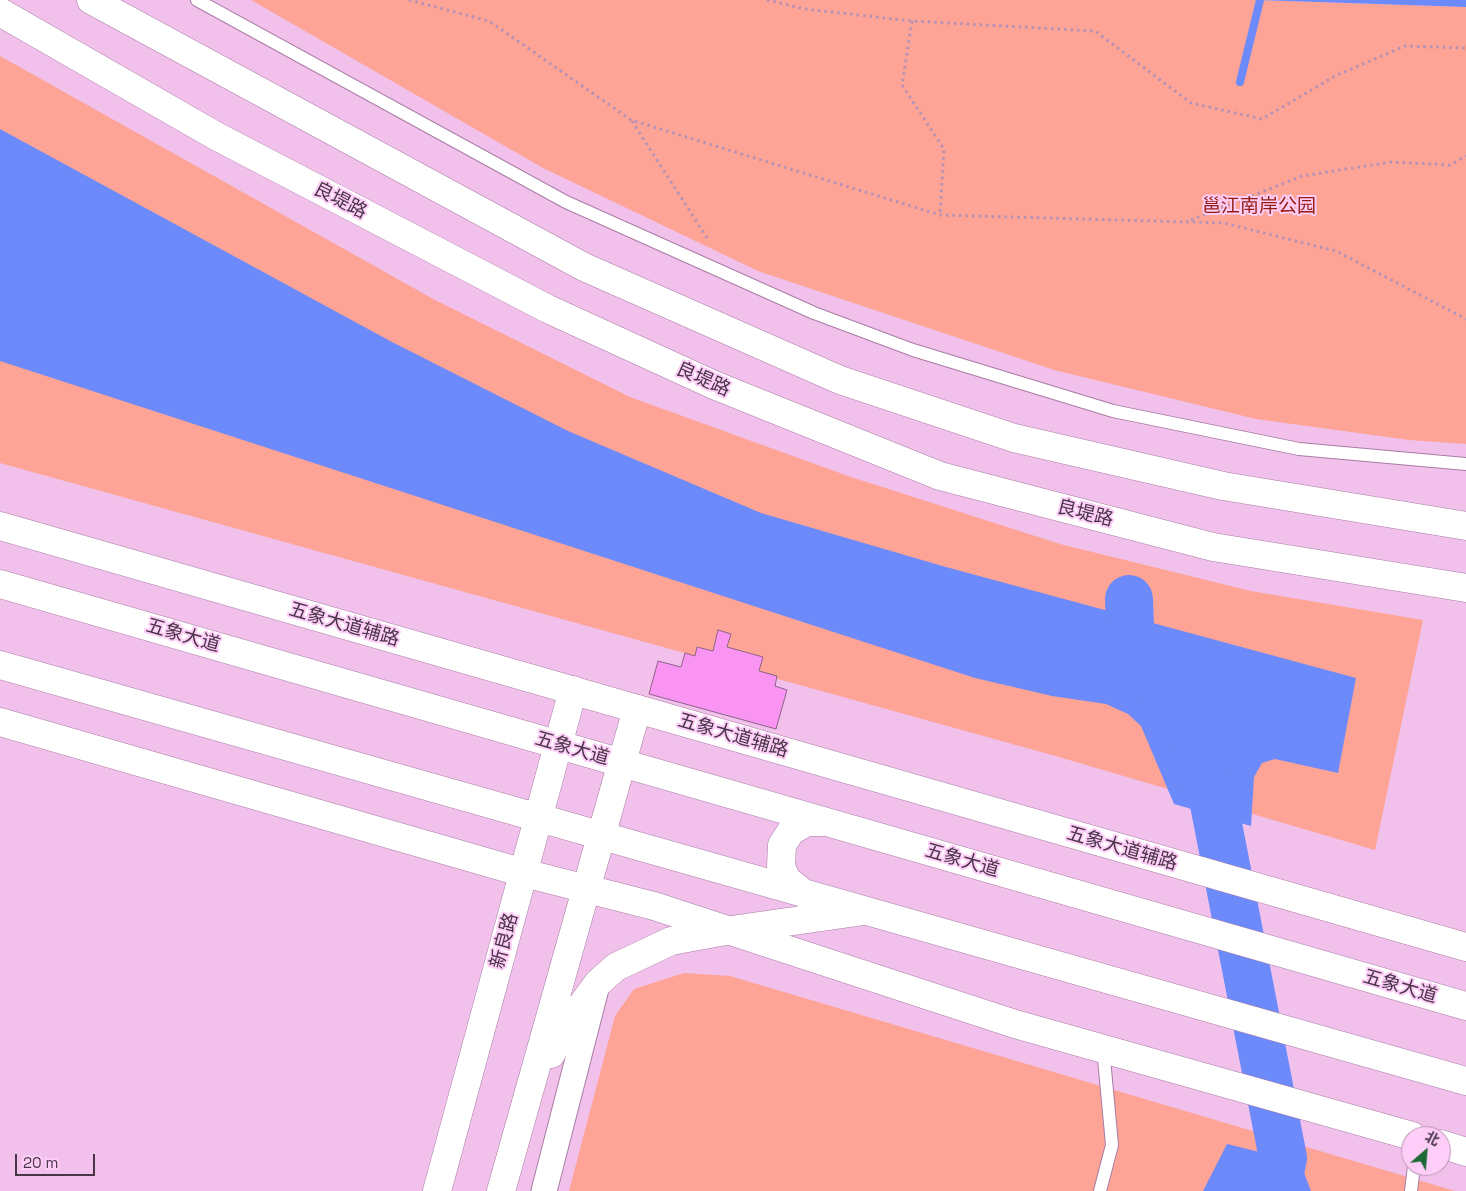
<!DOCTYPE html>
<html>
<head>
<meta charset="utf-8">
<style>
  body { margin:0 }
  #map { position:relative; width:1466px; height:1191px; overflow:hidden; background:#f1c1ec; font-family:"Space Grotesk","Noto Sans SC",sans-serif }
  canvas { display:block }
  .north { position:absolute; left:1401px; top:1126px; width:50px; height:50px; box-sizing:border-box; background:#fecef9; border:1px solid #b591b1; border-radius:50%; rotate:27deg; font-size:14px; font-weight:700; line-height:20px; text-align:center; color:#483546 }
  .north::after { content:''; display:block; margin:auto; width:18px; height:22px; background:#1e6835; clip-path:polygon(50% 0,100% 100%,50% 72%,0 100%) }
  .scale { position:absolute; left:15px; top:1154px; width:80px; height:22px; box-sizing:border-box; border:2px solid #483546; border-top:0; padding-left:6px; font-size:15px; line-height:18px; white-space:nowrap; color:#483546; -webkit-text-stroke:4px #fecef9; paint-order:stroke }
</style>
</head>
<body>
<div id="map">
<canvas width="1466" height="1191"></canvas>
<div class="north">北</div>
<div class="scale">20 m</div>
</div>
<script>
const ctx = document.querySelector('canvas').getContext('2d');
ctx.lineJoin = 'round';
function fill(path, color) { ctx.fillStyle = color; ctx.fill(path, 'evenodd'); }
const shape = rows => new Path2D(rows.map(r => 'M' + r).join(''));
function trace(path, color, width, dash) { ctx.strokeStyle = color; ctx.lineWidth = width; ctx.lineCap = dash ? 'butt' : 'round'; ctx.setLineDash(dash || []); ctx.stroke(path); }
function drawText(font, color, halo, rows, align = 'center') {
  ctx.font = font + ' "Space Grotesk","Noto Sans SC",sans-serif'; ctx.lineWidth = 4; ctx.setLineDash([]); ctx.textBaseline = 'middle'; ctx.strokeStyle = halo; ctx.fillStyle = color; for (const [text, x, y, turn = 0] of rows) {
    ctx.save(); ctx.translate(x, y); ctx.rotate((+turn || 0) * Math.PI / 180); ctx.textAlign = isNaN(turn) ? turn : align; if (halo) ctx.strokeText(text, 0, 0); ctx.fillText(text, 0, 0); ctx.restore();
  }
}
fill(shape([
  [251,0,1257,0,1466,7,1466,444,1409,440,1256,419,1054,370,758,271,543,168],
  [0,56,435,300,630,397,848,476,1060,544,1251,591,1423,620,1375,850,1059,757,0,463],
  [684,973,730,976,1455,1191,569,1191,615,1016,634,989]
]), '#fda496');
fill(shape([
  [1257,0,1466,0,1466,7],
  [0,129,392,342,568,431,761,513,946,567,1356,678,1338,773,1275,759,1262,763,1254,777,1251,826,1174,804,1141,726,1128,714,1106,704,1052,696,975,678,0,361],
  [1227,1144,1300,1162,1311,1191,1203,1191]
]), '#6c8af9');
trace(shape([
  [1240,82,1260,0]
]), '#6c8af9', 8);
trace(shape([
  [1129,599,1131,652,1142,680],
  [1191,758,1213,799,1283,1158,1276,1191]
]), '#6c8af9', 48);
const building = shape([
  [718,630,731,634,727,647,763,657,759,671,777,676,775,686,787,690,776,729,649,694,658,661,681,667,685,653,695,656,697,647,713,651,718,630]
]);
fill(building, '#fa94f2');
trace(building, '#8d6288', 1);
const service = shape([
  [197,0,566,202,814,313,913,350,1113,411,1299,449,1466,464],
  [1100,1191,1112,1145,1103,1048],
  [1411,1191,1414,1166]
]);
const minor = shape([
  [544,1191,597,985]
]);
const tertiary = shape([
  [0,526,1466,947],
  [0,722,524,873,654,906,1015,1024,1412,1136],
  [1441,1144,1466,1152]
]);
const secondary = shape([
  [91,0,584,267,840,380,1014,438,1223,486,1466,526],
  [0,12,216,136,548,309,714,385,940,476,1213,547,1466,588],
  [551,1054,564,1029,598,983,616,967,671,941,731,930,864,911],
  [437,1191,573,690],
  [501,1191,637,709]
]);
const primary = shape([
  [0,584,1466,1006],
  [0,665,1466,1081],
  [806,895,787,880,781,867,782,845,791,831,807,822,825,822]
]);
trace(service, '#a97ca4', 14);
trace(minor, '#a97ca4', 27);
trace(tertiary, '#a97ca4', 29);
trace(secondary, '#a97ca4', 29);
trace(primary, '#a97ca4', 29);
trace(shape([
  [409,0,489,21,631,120,940,215,1224,223,1336,251,1466,319],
  [767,0,805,9,912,21,1095,31,1191,103,1262,119,1335,76,1405,46,1466,48],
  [912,21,902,85,944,149,940,215],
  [632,121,709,241],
  [1191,220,1302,176,1391,162,1450,165,1466,156]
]), '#b791b3', 3, [2.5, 4]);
trace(service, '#fff', 12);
trace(minor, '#fff', 25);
trace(tertiary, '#fff', 28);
trace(secondary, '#fff', 28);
trace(primary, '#fff', 28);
drawText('19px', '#483546', '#fecef9', [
  ["良堤路",340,201,27],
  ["良堤路",703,380,24],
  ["良堤路",1085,514,14],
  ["五象大道辅路",344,625,16],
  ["五象大道",183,636,16],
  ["五象大道辅路",733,736,16],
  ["五象大道",572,749,16],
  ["五象大道辅路",1122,849,16],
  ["五象大道",962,861,16],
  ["新良路",505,941,-75],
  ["五象大道",1400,987,16]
]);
drawText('19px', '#961c11', '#fecef9', [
  ["邕江南岸公园",1259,207]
]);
</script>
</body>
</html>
